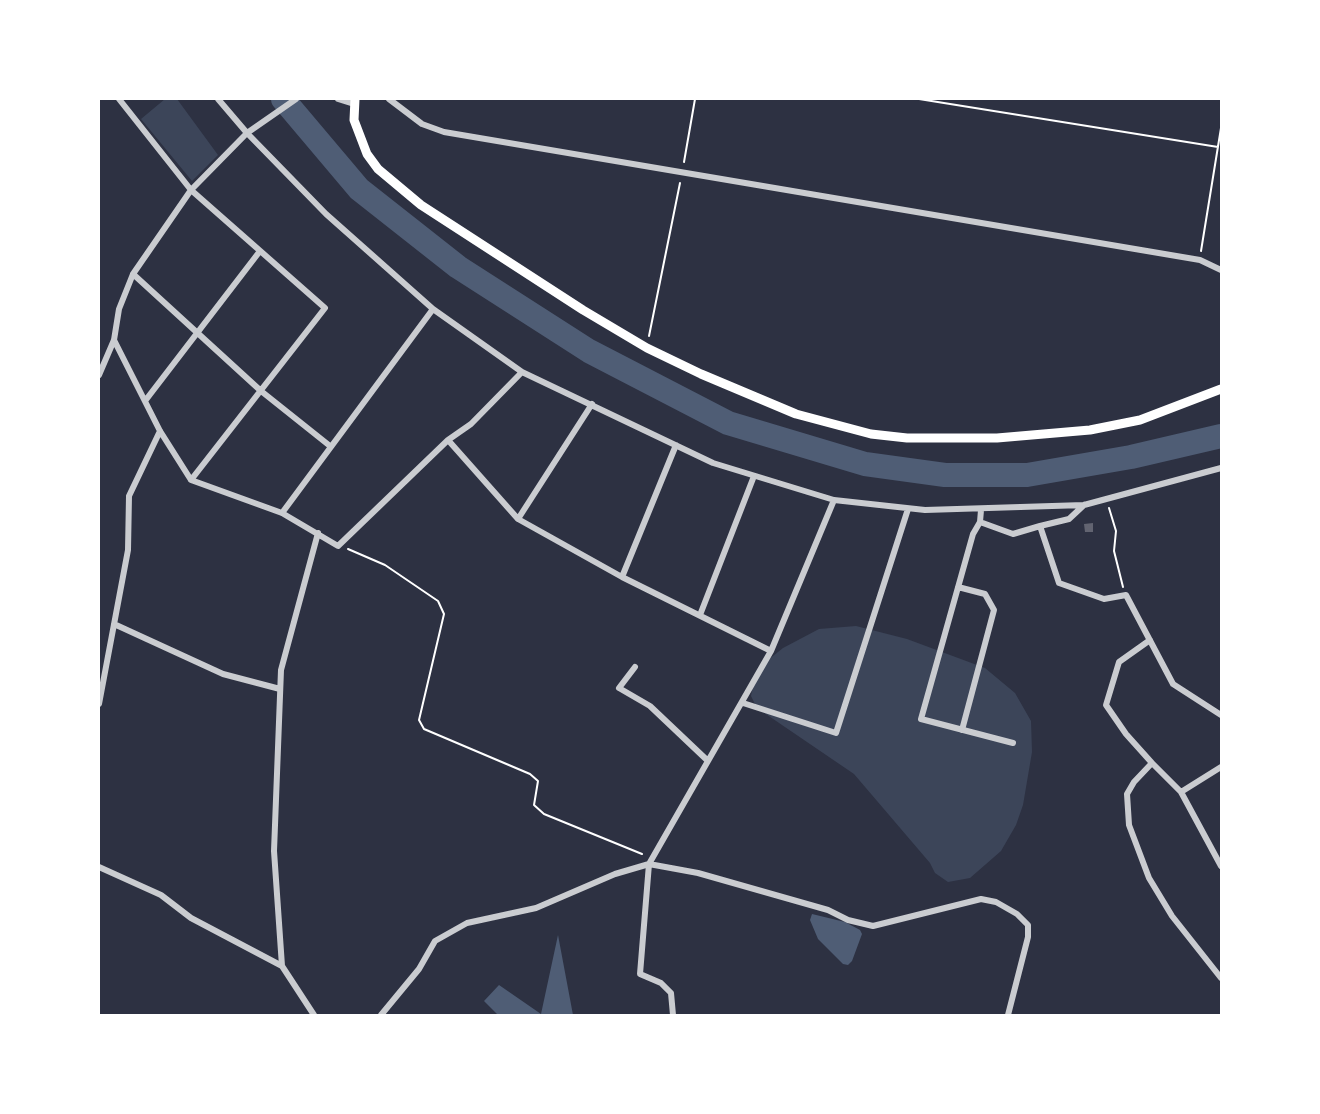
<!DOCTYPE html>
<html>
<head>
<meta charset="utf-8">
<style>
  body { margin:0 }
  #map { position:relative; width:1320px; height:1114px; overflow:hidden; background:#2d3142; font-family:"PT Sans",sans-serif }
  canvas { display:block }
  .frame { position:absolute; inset:0; border:100px solid #fff; pointer-events:none }
</style>
</head>
<body>
<div id="map">
<canvas width="1320" height="1114"></canvas>
<div class="frame"></div>
</div>
<script>
const ctx = document.querySelector('canvas').getContext('2d');
ctx.lineJoin = 'round';
function fill(path, color) { ctx.fillStyle = color; ctx.fill(path, 'evenodd'); }
const shape = rows => new Path2D(rows.map(r => 'M' + r).join(''));
function trace(path, color, width, dash) { ctx.strokeStyle = color; ctx.lineWidth = width; ctx.lineCap = dash ? 'butt' : 'round'; ctx.setLineDash(dash || []); ctx.stroke(path); }
fill(shape([
  [165,99,177,99,218,155,192,181,141,119],
  [856,626,907,639,985,668,1015,693,1031,721,1032,752,1023,805,1016,825,1001,851,970,878,948,882,935,873,930,863,854,774,757,708,751,696,753,685,763,664,783,648,819,629]
]), '#3c4559');
fill(shape([
  [812,914,845,922,860,930,862,934,852,961,848,965,843,964,818,939,810,920],
  [558,935,573,1015,498,1015,484,1001,499,985,541,1014]
]), '#4f5d75');
trace(shape([
  [283,99,359,189,458,267,589,351,728,423,865,464,945,475,1027,475,1131,457,1221,436]
]), '#4f5d75', 24);
fill(shape([
  [1093,523,1093,532,1085,532,1084,524]
]), '#626471');
trace(shape([
  [919,99,1218,147],
  [684,162,695,99],
  [1201,251,1221,128],
  [649,336,680,183],
  [1109,508,1116,531,1114,551,1123,587],
  [348,549,385,565,438,601,444,614,419,720,424,729,530,774,538,781,534,805,544,814,642,854]
]), '#fff', 2);
trace(shape([
  [119,99,191,190,325,308,191,480],
  [218,99,247,133,326,214,433,309,522,372,713,463,834,500,925,510,1084,505,1221,468],
  [338,99,354,104],
  [389,99,422,124,444,132,1200,260,1221,270],
  [133,274,261,391,330,446],
  [114,340,160,431,191,480,282,513,338,546,448,440,471,424,522,372],
  [99,375,114,340,119,309,133,274,191,190,247,133,296,99],
  [145,401,260,251],
  [448,440,518,519,622,577,771,651],
  [981,510,980,522,1013,534,1040,526,1059,583,1104,599,1126,595,1173,684,1221,715],
  [282,513,433,309],
  [518,519,592,404],
  [980,522,973,534,921,719,1013,743],
  [1040,526,1069,519,1084,505],
  [622,577,676,445],
  [958,587,985,594,994,610,962,730],
  [700,615,754,476],
  [114,624,223,674,280,689],
  [1150,640,1119,662,1106,705,1126,734,1152,763,1134,782,1127,794,1129,825,1149,878,1172,916,1221,978],
  [635,667,619,688,650,706,708,761],
  [743,703,836,733,908,509],
  [99,704,128,550,129,496,160,431],
  [1152,763,1181,792,1221,866],
  [1181,792,1221,767],
  [99,867,161,895,191,918,282,966],
  [314,1015,282,966,274,851,281,670,318,533],
  [381,1015,419,969,435,941,467,923,536,908,615,874,649,864,698,873,828,910,848,920,873,926,981,899,996,902,1017,914,1028,925,1028,937,1008,1015],
  [673,1015,671,993,661,983,640,974,649,864,771,651,834,500]
]), '#caccd0', 6);
trace(shape([
  [355,99,354,120,367,154,378,169,421,205,583,310,647,348,701,374,796,414,871,434,907,438,997,438,1090,430,1140,420,1221,389]
]), '#fff', 9);
</script>
</body>
</html>
